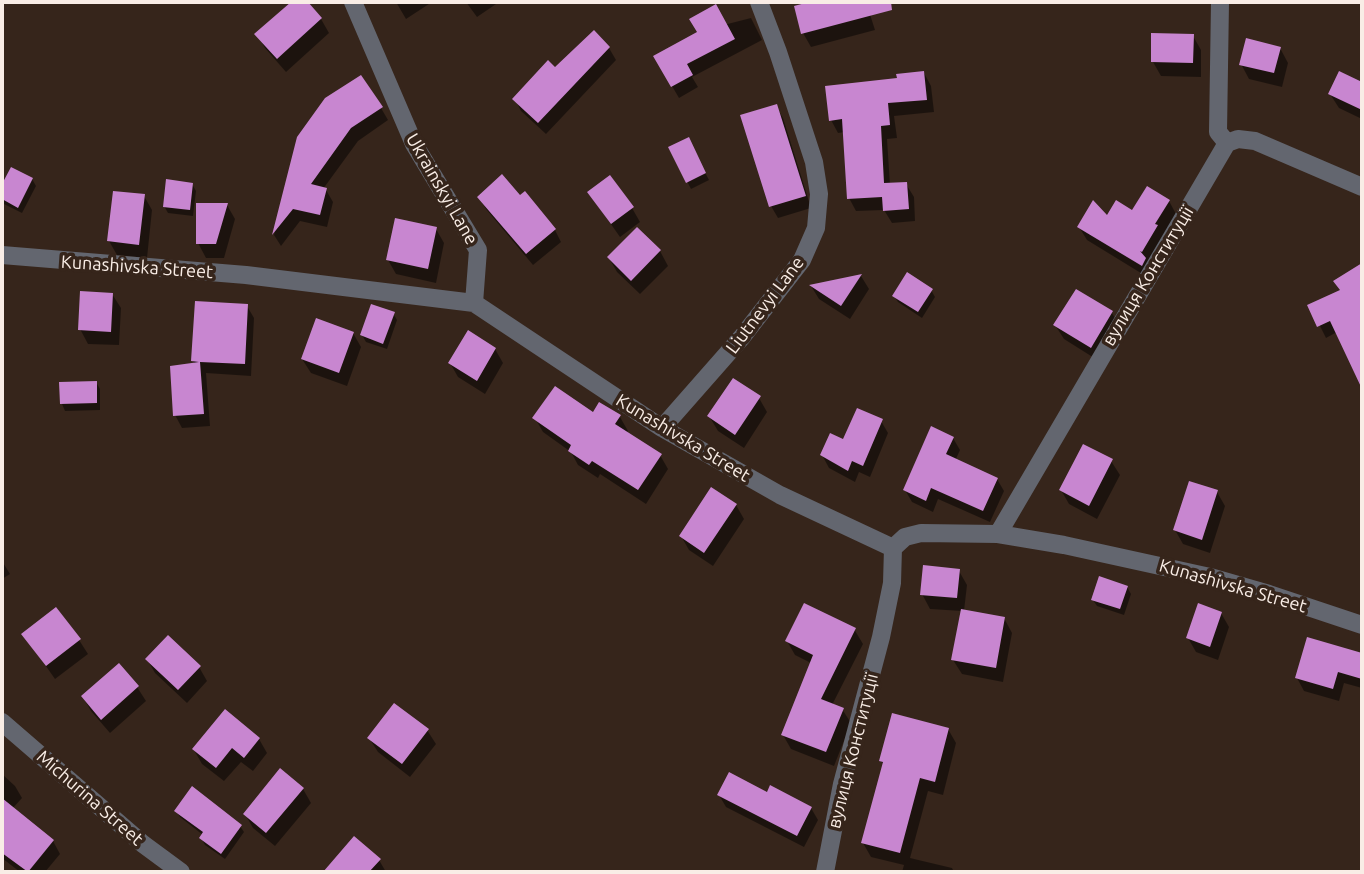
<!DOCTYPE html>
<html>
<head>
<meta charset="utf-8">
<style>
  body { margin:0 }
  #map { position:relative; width:1364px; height:874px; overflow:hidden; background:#36251b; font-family:Ubuntu,sans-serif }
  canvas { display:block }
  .frame { position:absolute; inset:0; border:4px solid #f9ede6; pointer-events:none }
</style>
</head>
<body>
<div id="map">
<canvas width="1364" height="874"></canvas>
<div class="frame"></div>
</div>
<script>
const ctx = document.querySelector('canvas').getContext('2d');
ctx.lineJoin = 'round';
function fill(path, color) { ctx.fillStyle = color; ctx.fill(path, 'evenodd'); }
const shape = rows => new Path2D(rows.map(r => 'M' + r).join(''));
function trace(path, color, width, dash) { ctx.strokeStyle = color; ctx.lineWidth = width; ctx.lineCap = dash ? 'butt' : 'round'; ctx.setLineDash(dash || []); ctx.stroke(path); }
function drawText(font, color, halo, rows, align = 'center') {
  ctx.font = font + ' Ubuntu,sans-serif'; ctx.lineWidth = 7; ctx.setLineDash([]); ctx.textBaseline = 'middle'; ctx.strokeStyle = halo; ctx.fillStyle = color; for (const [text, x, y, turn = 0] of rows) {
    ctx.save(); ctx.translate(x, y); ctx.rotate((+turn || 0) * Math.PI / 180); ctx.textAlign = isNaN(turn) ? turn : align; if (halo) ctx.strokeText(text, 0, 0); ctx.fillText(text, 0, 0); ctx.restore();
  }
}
fill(shape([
  [293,2,305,2,321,19,329,33,286,72,265,48,257,34],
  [396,2,432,2,406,19],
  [466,2,499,2,477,17],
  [816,2,866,2,875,30,811,47,803,33,796,7],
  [751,18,762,40,692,77,698,87,679,98,655,57,704,30],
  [1193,36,1201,50,1201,77,1161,76,1153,62],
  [609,48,616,60,546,134,521,111,515,99,555,69],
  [1280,48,1288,63,1282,87,1249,79,1241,64],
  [924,73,931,86,934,112,894,116,897,138,887,139,890,185,906,184,914,197,915,221,892,223,884,210,856,211,849,198,845,132,838,133,831,120,899,80],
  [1340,73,1362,84,1362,119,1339,108,1330,94],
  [776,106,783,118,811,208,778,218,771,206],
  [381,108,388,120,358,141,323,189,326,190,333,202,327,227,300,221,281,246,274,235,299,138],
  [688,140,709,180,691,189,670,148],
  [11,169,32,179,36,186,22,213,2,203,2,188],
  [192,184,196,191,193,216,168,213,164,206],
  [589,193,632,208,640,222,620,237],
  [144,196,152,210,147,258,117,255,109,241],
  [479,197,555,230,561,242,533,265,486,209],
  [1169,201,1176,214,1149,278,1087,240,1079,227],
  [227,205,235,219,224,258,206,258,198,243],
  [436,229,444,243,436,283,396,274,388,260],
  [637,229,660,251,668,266,640,294,617,272,609,258],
  [1357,268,1362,276,1362,376,1360,377,1337,332,1326,338,1310,306,1342,291],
  [861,276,869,289,850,319,819,299,811,286],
  [931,290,935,297,922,318,898,302,894,296],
  [112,294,121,308,119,345,88,344,80,329],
  [247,306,254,318,251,376,206,373,210,426,182,428,175,415,195,364,193,361],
  [393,313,397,320,387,349,366,342,362,335],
  [1112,313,1120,327,1099,361,1064,339,1055,325],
  [353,333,361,347,347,386,311,373,302,359],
  [495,349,503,363,485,394,458,377,450,363],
  [96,382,100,389,100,410,65,411,62,404],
  [759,398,767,412,744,448,718,431,709,416],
  [593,415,620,417,628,431,626,433,660,455,668,469,646,504,600,474,598,478,578,465,571,452,543,432,535,418],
  [881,421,888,433,870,477,859,472,855,482,829,468,822,455],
  [953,438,960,450,955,461,997,479,1004,491,990,522,938,499,933,512,912,502,905,490],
  [1111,461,1120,475,1097,519,1069,504,1061,490],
  [1217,492,1225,506,1210,553,1183,544,1175,530],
  [736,505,744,519,713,566,689,550,681,536],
  [2,561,10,574,2,579],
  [959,571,967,585,964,611,1004,618,1012,633,1003,682,962,674,953,660,962,611,930,609,922,594],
  [1127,587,1131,594,1124,615,1097,606,1093,600],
  [1221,613,1229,627,1218,660,1196,652,1188,638],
  [854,629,863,644,832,705,842,709,851,723,834,766,791,749,783,735,811,663,795,655,787,641],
  [24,635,79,640,88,654,55,679],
  [1308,639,1362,655,1362,688,1344,683,1339,701,1304,691,1297,678],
  [147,659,199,667,207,681,187,703,155,673],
  [137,687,146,701,110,733,91,711,83,697],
  [948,729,956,743,943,795,928,791,910,858,952,868,954,872,902,872,904,865,871,857,863,843,884,765,881,761],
  [427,730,436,744,410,777,378,752,369,738],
  [259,739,267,753,253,771,241,762,224,781,202,764,194,750],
  [2,774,15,786,22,798,12,809,53,841,60,854,45,872,20,872,2,858],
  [303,789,311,803,275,846,253,828,245,814],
  [767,794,811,808,818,820,804,847,726,807,719,795],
  [176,811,240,826,244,832,225,859,205,845,201,838,203,835,180,817],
  [354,838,379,860,386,872,325,872]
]), '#0007');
fill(shape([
  [291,2,308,2,322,18,277,59,254,34],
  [809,2,891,2,892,10,801,34,794,6],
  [716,4,735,39,687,64,693,75,671,87,653,56,697,32,689,19],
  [594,30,610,47,538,123,512,99,548,60,555,67],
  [1151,33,1194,34,1193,63,1151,62],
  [1246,38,1281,47,1274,73,1239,65],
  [924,71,927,100,888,103,890,125,881,126,884,183,907,182,909,209,883,211,882,197,847,199,842,119,829,121,825,86,897,78,896,74],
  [1339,71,1362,82,1362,110,1328,94],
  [361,75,383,107,351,128,311,184,327,188,320,215,293,209,272,235,297,137,325,98],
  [777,104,806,196,769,207,740,115],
  [689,137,706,173,686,183,668,147],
  [11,167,33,178,18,208,2,199,2,184],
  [502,174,520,195,525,191,556,229,526,254,477,197],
  [610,175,634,207,611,224,587,192],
  [166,179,193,183,190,210,163,207],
  [1147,186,1170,200,1155,224,1158,225,1142,252,1140,251,1146,258,1142,266,1077,227,1093,200,1107,215,1116,200,1132,210],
  [113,191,145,194,139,245,107,241],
  [196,203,228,203,216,244,196,244],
  [395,218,437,227,428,269,386,260],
  [637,227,661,250,631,281,607,257],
  [1362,263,1362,389,1330,321,1317,327,1307,305,1340,290,1333,281],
  [907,272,933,289,918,312,892,296],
  [862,274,841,306,809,285],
  [1076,289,1113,311,1091,348,1053,325],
  [80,291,113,293,111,332,78,330],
  [195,301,248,304,245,364,200,362,204,414,173,416,170,366,199,362,191,361],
  [371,304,395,312,383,344,360,335],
  [316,318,354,332,339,373,301,359],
  [468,330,496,348,477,381,448,363],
  [733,378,761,396,735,435,707,416],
  [97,381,97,403,60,404,59,382],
  [555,386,593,412,599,402,621,415,615,424,662,454,638,490,592,461,589,465,568,451,571,445,532,418],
  [857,408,883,419,863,466,852,461,848,471,820,455,830,433,843,439],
  [931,426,954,437,946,454,998,478,983,511,931,488,926,501,903,490],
  [1083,444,1113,459,1089,506,1059,490],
  [1189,481,1218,490,1202,540,1173,530],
  [711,487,737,504,704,553,679,536],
  [923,565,960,569,957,598,920,595],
  [1099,576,1128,586,1120,609,1091,600],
  [804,603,856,628,821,699,844,708,826,752,781,735,813,655,785,641],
  [1198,603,1222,612,1210,647,1186,638],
  [56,607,81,639,46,666,21,634],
  [961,609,1005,617,996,668,951,660],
  [168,635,201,666,178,690,145,659],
  [1307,637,1362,653,1362,679,1338,672,1333,689,1295,678],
  [119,663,139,686,101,720,81,696],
  [394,703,429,729,402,764,367,738],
  [225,709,260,738,244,758,232,748,216,768,192,749],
  [892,713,949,728,935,782,920,778,900,853,861,843,883,762,879,761],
  [280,768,304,788,266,833,243,814],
  [729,772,767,792,770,785,812,807,797,836,717,795],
  [192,786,242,825,221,854,199,838,203,832,174,811],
  [2,798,54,840,28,872,2,853],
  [354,836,381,859,369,872,323,872]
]), '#c886d0');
trace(shape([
  [353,2,414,144,478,250,474,303],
  [1227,143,1238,139,1255,141,1362,187],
  [2,255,246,275,474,303,662,428,780,495,893,548,905,537,921,533,998,534,1064,545,1210,577,1269,594,1362,625],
  [662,428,742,337,802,260,816,228,819,194,814,162,778,52,759,2],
  [998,534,1227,143,1218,132,1220,2],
  [2,722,143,844,181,872],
  [825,872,842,784,881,637,892,583,893,548]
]), '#63666f', 18);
drawText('18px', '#f9ede6', '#36251b', [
  ["Ukrainskyi Lane",442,189,60],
  ["Kunashivska Street",137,267,4],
  ["вулиця Конституції",1148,276,-59],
  ["Liutnevyi Lane",765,305,-53],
  ["Kunashivska Street",683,438,31],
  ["Kunashivska Street",1233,586,16],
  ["вулиця Конституції",853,751,-76],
  ["Michurina Street",90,798,41]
]);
</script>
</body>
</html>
